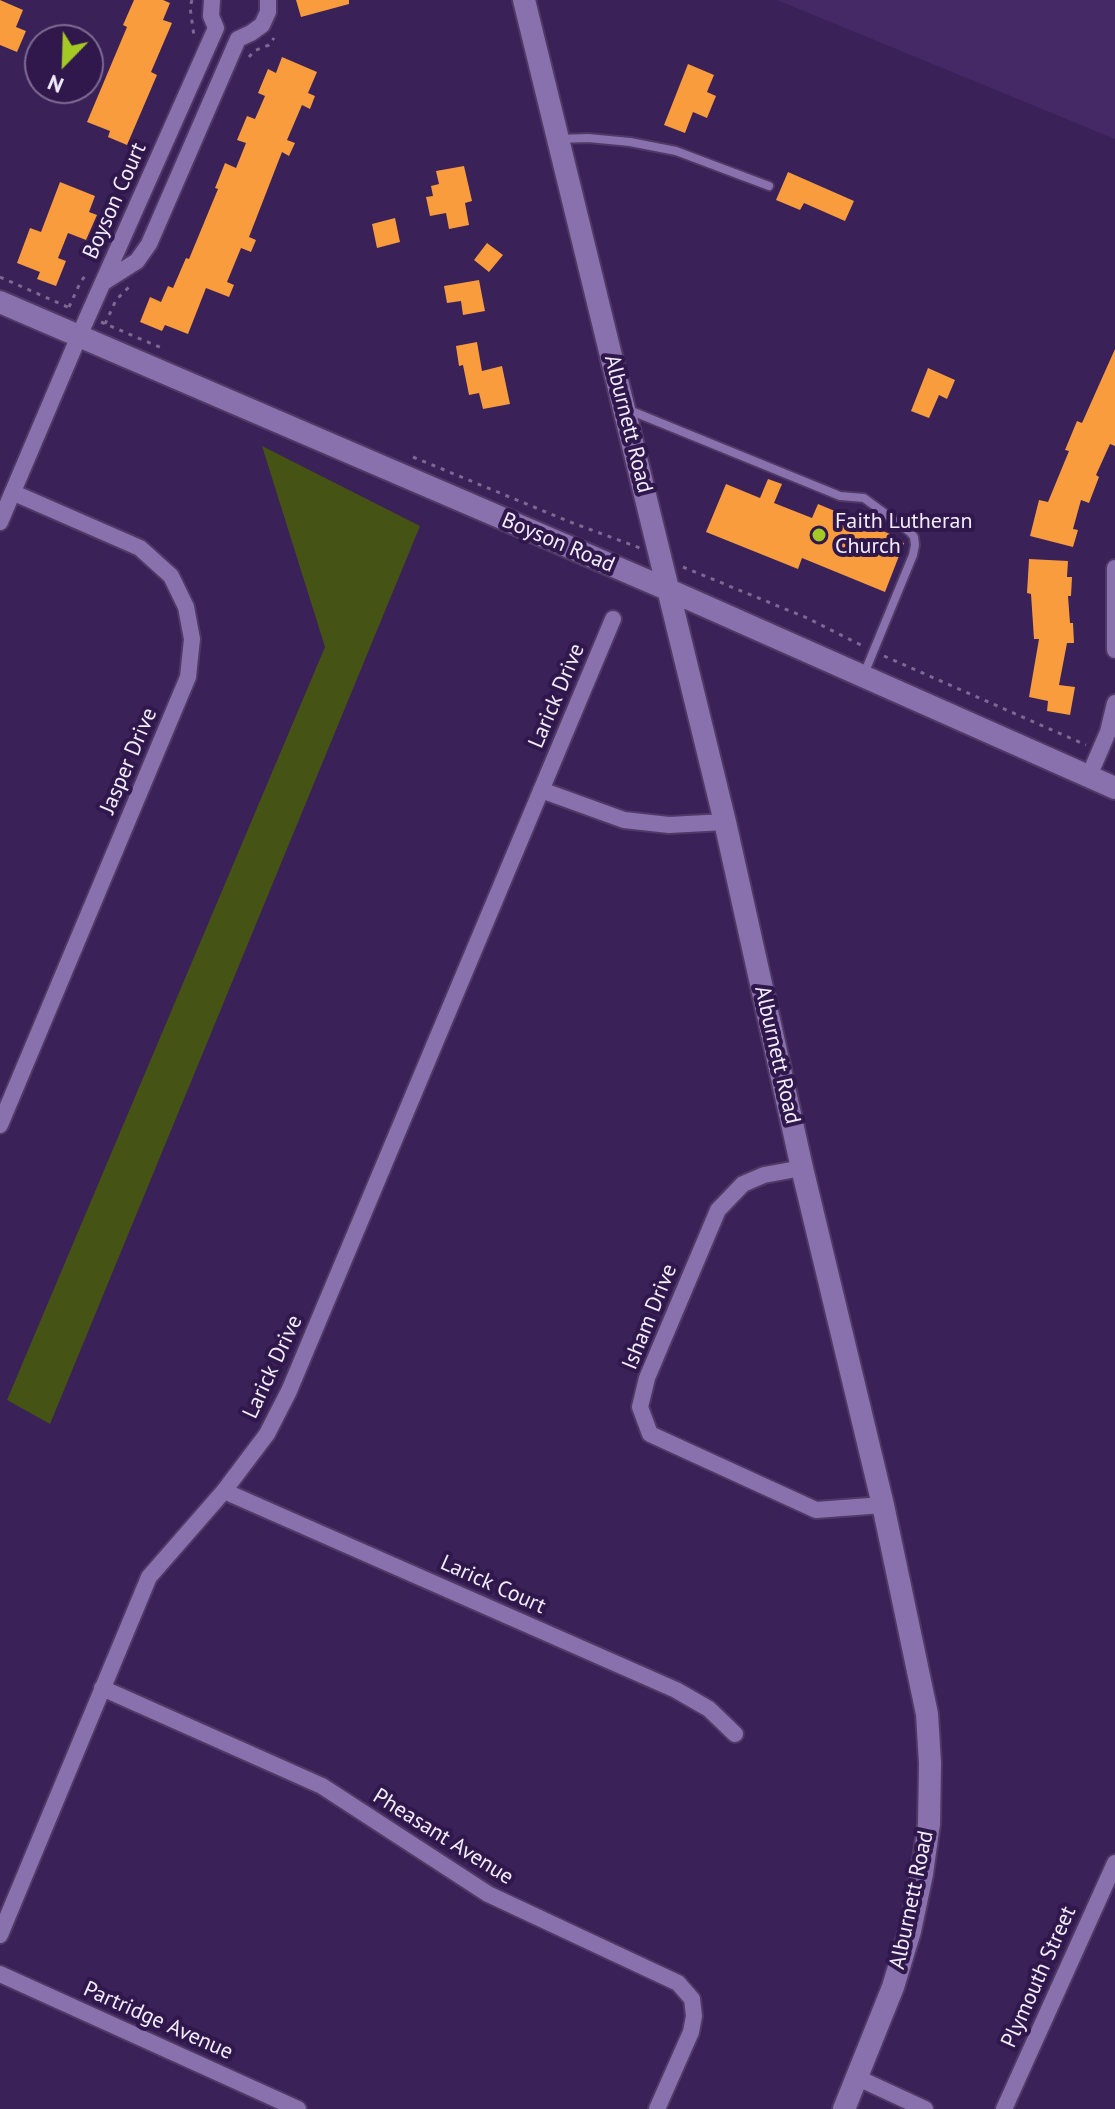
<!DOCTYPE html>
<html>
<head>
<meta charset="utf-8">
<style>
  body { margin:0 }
  #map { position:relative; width:1115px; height:2109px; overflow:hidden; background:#3a2157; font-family:"PT Sans",sans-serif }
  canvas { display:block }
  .north { position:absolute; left:24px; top:24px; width:80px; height:80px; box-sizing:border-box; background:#30174c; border:2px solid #7d6c92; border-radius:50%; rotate:203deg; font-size:22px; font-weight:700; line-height:32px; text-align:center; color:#f1ecfa }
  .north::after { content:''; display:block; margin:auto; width:28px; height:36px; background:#a4c824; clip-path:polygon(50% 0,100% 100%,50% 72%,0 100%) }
</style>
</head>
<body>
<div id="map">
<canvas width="1115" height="2109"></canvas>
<div class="north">N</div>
</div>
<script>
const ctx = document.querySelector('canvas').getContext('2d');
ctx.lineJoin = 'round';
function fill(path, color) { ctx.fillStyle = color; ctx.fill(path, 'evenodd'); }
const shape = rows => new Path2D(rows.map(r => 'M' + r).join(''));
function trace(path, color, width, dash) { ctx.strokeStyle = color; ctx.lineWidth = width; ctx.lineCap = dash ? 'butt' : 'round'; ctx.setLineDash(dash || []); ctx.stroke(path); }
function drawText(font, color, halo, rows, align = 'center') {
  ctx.font = font + ' "PT Sans",sans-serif'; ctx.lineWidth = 8; ctx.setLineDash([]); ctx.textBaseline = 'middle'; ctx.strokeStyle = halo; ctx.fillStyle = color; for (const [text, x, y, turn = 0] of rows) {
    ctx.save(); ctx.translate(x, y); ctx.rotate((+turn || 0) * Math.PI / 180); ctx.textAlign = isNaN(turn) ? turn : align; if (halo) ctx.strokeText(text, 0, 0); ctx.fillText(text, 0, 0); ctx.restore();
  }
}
fill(shape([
  [777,0,1115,0,1115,139]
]), '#452966');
fill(shape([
  [262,446,420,526,50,1424,7,1400,325,647]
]), '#455414');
fill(shape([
  [0,0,23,10,16,27,26,31,17,52,0,45],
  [134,0,163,0,170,3,163,20,172,23,151,72,157,75,127,145,108,137,110,131,87,122,127,27,123,25],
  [296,0,349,0,349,4,301,17],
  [282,57,317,72,308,93,315,96,310,109,302,105,287,140,295,143,289,156,282,152,249,237,256,240,251,252,241,248,227,282,234,285,229,297,206,288,188,334,165,325,162,331,140,322,150,297,161,302,168,286,173,288,186,258,189,259,218,189,215,188,225,163,236,168,246,143,237,140,247,116,255,119,265,96,258,93,268,69,276,73],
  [688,64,714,75,707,92,716,96,707,118,693,112,685,133,664,125],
  [464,166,472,201,465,203,469,225,449,229,446,213,430,216,426,197,433,196,431,186,439,184,436,171],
  [788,172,854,201,845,221,804,203,800,210,776,200],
  [60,182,95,196,89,212,97,215,86,240,68,233,58,258,66,261,56,286,37,279,40,272,17,263,30,228,41,232],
  [395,218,400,242,377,248,372,224],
  [487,243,503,255,489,272,474,260],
  [479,280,485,311,463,315,461,301,447,303,444,286],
  [477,342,482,371,502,366,510,404,483,409,479,393,469,395,463,365,459,366,456,346],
  [1115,349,1115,446,1110,444,1096,475,1099,477,1089,503,1081,500,1073,529,1078,530,1073,547,1030,536,1039,500,1048,502,1069,451,1065,450,1077,421,1082,423],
  [928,368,955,380,947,399,939,395,929,418,911,411],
  [768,479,782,484,774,503,812,518,818,504,890,534,889,537,904,543,885,592,802,558,798,569,706,532,726,484,760,498],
  [1029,559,1068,561,1067,577,1072,577,1071,596,1068,596,1070,623,1073,623,1074,643,1067,643,1059,685,1075,687,1070,715,1047,711,1048,701,1029,697,1039,639,1034,639,1031,594,1027,593]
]), '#f99c3d');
const service = shape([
  [559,139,588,138,630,142,676,151,769,186],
  [629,410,840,496,864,498,910,532,914,537,915,545,913,555,864,674]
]);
const minor = shape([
  [104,282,137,261,149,244,238,39,251,33,262,25,268,12,268,0],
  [0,522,79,336,216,28,211,16,212,0],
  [1115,568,1115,650],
  [1089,776,1108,732,1115,703],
  [541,790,624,820,669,825,725,822],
  [0,1125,188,677,192,639,186,607,171,576,140,548,14,493],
  [802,1168,764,1175,743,1184,718,1210,647,1378,640,1407,650,1434,816,1510,883,1505],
  [224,1491,676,1690,709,1709,735,1734],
  [102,1688,322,1786,488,1894,678,1983,692,1999,694,2016,691,2032,657,2109],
  [0,1935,149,1577,224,1491,267,1434,289,1391,613,619],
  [0,1974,298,2109],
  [858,2078,925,2109],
  [1004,2109,1115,1863]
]);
const tertiary = shape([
  [524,0,725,822,802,1168,883,1505,927,1714,930,1763,929,1824,922,1874,910,1931,893,1987,844,2109],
  [0,302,669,590,1115,788]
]);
trace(service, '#4f3965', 12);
trace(minor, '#4f3965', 20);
trace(tertiary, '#4f3965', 26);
trace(shape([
  [192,0,190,7,194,36],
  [249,57,254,51,269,45,274,38],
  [0,277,72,309],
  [69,307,81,281,86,275],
  [101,322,164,349],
  [105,324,116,300,129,287],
  [413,457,570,522,640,548],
  [683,567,807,618,863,646],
  [884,656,1086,745]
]), '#7c6a91', 3, [4, 6]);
trace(service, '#8971ad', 8);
trace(minor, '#8971ad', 16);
trace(tertiary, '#8971ad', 22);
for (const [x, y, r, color] of [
  [819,535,8,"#a4c824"]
]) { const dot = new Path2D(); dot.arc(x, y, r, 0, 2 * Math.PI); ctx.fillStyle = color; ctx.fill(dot); trace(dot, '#30174c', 3); }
drawText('22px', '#f1ecfa', '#30174c', [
  ["Boyson Court",115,201,-66],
  ["Alburnett Road",628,424,76],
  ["Boyson Road",558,543,23],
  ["Larick Drive",557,696,-67],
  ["Jasper Drive",129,761,-67],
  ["Alburnett Road",777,1055,77],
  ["Isham Drive",650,1317,-68],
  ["Larick Drive",273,1367,-65],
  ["Larick Court",493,1585,24],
  ["Pheasant Avenue",443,1837,32],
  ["Alburnett Road",912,1900,-78],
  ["Plymouth Street",1039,1977,-66],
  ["Partridge Avenue",158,2021,24]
]);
drawText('22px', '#f1ecfa', '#30174c', [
  ["Faith Lutheran",835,522],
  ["Church",835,547]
], 'left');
</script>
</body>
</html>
